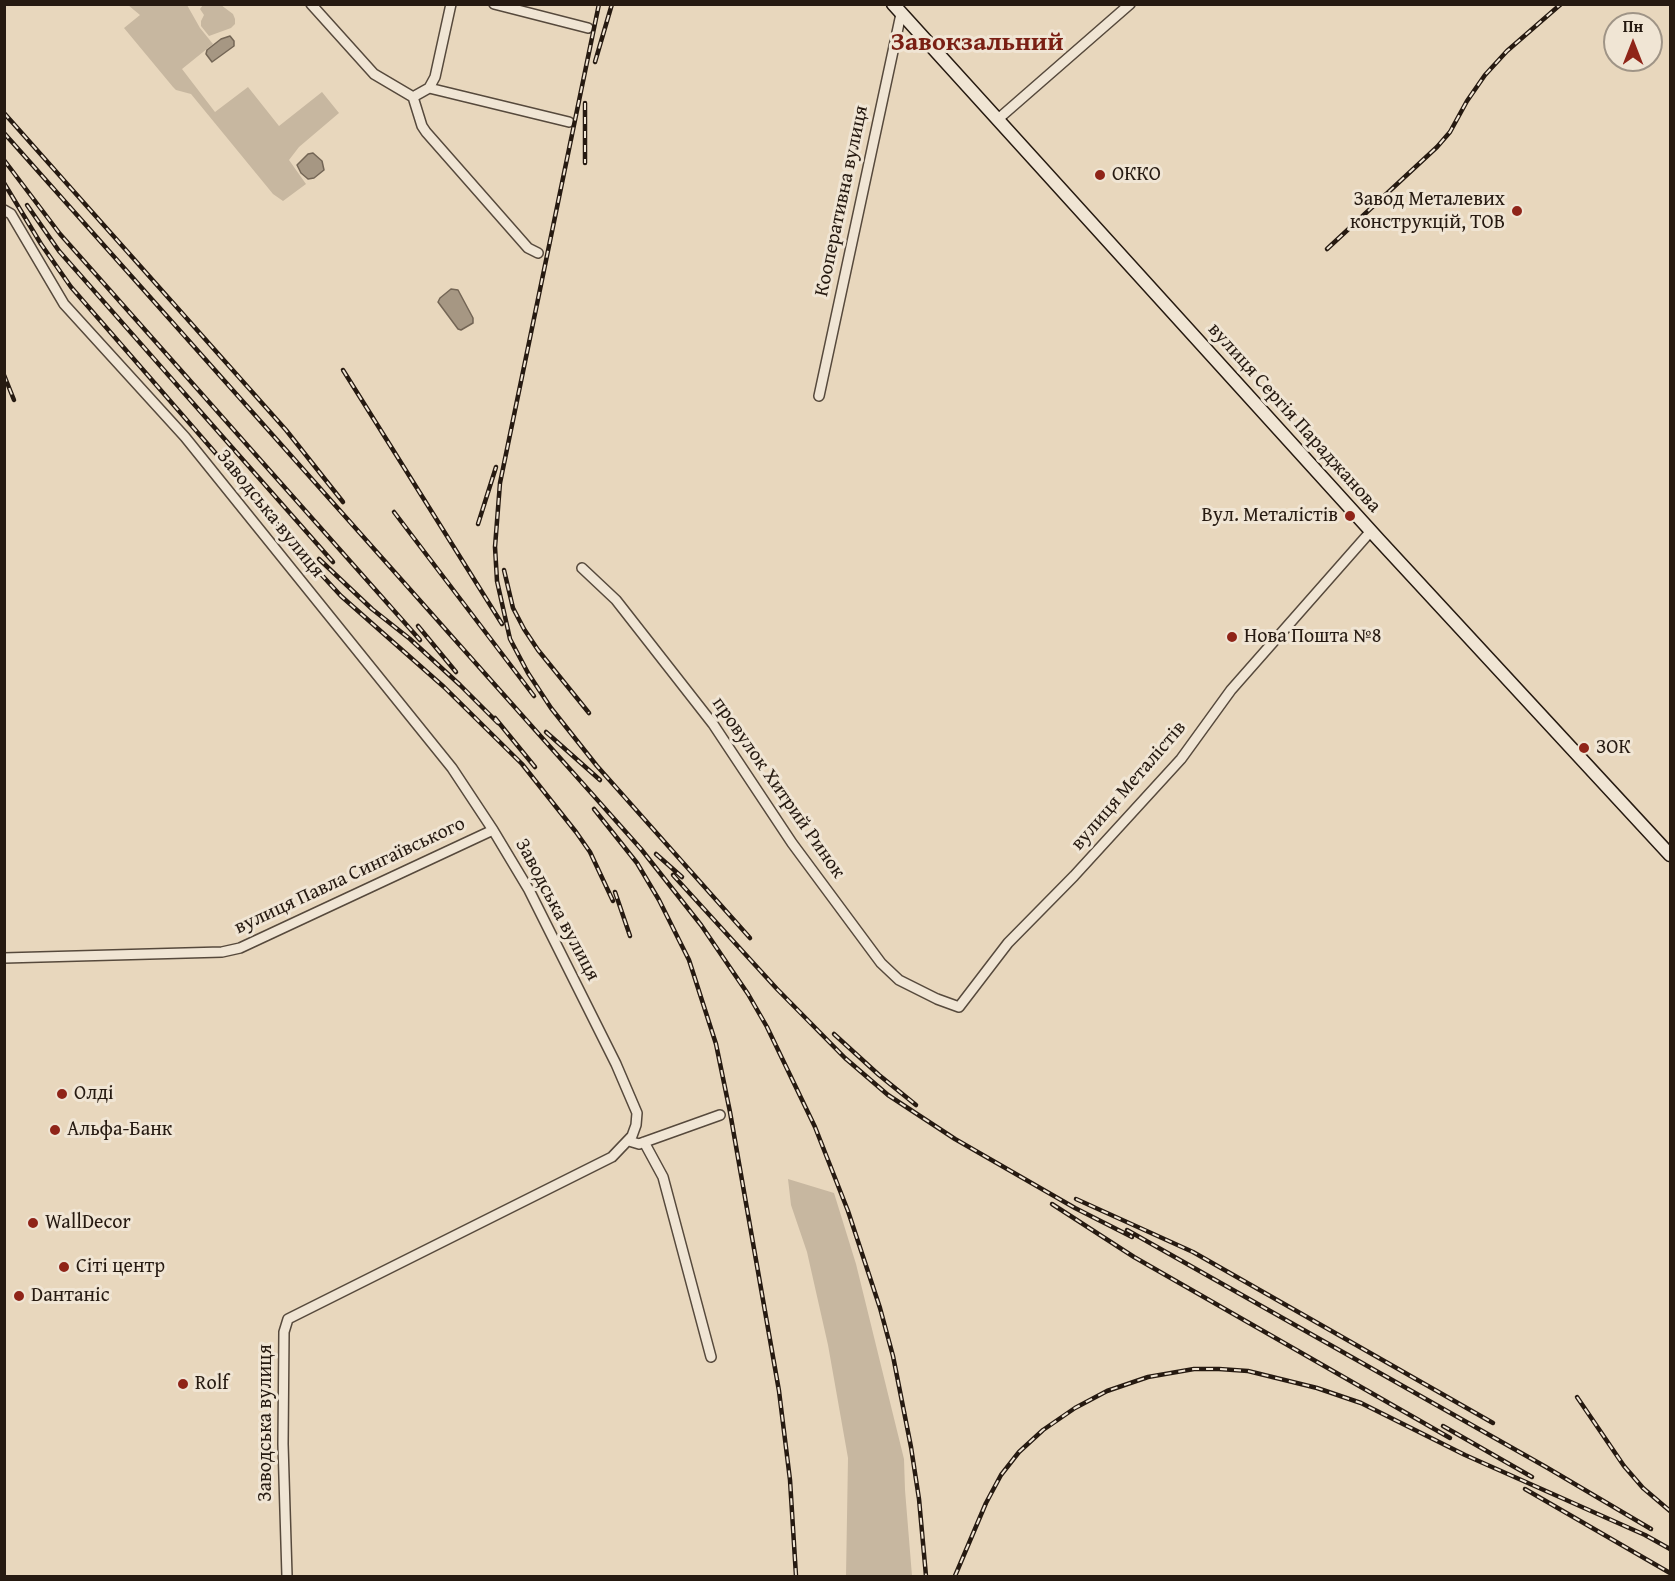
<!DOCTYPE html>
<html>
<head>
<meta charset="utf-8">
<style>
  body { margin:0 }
  #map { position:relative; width:1675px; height:1581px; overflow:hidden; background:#e8d7bd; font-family:"Gentium Book Plus",serif }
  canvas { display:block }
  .frame { position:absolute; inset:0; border:6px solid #261a11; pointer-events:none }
  .north { position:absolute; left:1603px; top:12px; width:60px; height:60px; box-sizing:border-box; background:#f0e5d4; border:2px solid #9f9486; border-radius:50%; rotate:0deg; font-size:16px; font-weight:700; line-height:24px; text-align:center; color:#261a11 }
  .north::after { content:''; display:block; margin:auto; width:21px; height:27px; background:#8f2418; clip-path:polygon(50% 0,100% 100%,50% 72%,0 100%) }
</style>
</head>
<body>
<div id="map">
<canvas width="1675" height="1581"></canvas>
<div class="frame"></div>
<div class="north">Пн</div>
</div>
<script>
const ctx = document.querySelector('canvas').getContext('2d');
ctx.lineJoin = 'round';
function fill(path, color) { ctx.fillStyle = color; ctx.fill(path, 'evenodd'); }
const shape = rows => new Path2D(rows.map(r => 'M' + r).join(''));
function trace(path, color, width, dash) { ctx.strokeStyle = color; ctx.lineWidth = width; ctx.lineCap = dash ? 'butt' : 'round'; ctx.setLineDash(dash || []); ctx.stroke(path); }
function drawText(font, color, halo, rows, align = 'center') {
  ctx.font = font + ' "Gentium Book Plus",serif'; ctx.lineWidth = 6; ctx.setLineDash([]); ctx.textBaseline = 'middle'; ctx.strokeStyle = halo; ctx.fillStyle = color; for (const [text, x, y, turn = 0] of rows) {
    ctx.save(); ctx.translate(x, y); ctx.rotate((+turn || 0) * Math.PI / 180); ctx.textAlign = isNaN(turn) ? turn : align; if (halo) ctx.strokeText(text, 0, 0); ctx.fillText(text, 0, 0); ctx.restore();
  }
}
fill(shape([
  [128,5,187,5,200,28,213,44,182,69,215,112,248,87,279,126,322,92,339,113,299,147,289,160,306,184,283,201,273,194,191,94,176,90,173,87,124,28,140,15],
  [203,5,221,5,233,14,235,19,235,24,231,28,209,36,201,26,201,21,204,15,200,9],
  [788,1179,834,1193,856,1264,904,1459,905,1490,912,1576,846,1576,848,1458,828,1345,807,1252,791,1205]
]), '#c7b7a0');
const water = shape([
  [230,36,234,41,234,46,212,62,206,54,207,50,221,39,230,36],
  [313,153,322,161,324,170,314,178,308,179,301,173,297,165,308,154,313,153],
  [451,289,458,290,473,318,473,323,461,330,458,329,438,302,440,298,451,289]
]);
fill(water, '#a69783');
trace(water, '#736555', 1.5);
const minor = shape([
  [311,4,374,74,413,97,422,126,426,132,528,248,538,253],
  [494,4,588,28],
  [429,88,569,122],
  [413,97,429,88,435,77,451,4],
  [997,120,1130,4],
  [4,210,11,214,64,304,185,437,452,768,493,830,529,890,616,1064,637,1113,636,1125,632,1136,612,1157,288,1319,284,1332,283,1444,287,1576],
  [819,396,901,14],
  [582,568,616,600,713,724,792,843,881,963,899,980,937,999,959,1007,1008,943,1074,876,1181,759,1231,690,1371,531],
  [4,958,222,952,240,948,493,830],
  [629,1141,639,1144,720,1115],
  [644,1142,663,1177,711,1357]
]);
const secondary = shape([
  [893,4,1379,540,1670,855]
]);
trace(minor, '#56493c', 12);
trace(secondary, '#261a11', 15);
trace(minor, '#f0e5d4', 9);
trace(secondary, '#f0e5d4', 12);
const rail = shape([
  [599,4,500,483,495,547,497,581,510,639,528,673,551,708,597,766,750,938],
  [595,62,612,4],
  [585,103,585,163],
  [4,113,286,430,343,502],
  [4,133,641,849,701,925,748,994,767,1027,815,1127,848,1211,880,1308,893,1356,911,1447,919,1499,926,1576],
  [4,160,60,234,420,640],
  [4,183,41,244,71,287,319,572,341,596,444,687,522,764,576,832,590,852,613,901],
  [27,205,59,251,333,562],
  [1327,249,1437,147,1450,132,1467,101,1485,75,1507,51,1561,4],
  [343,370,502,624],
  [4,375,14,400],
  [394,512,534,696],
  [478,524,496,467],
  [319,559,372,609,410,639,460,685,498,723],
  [504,570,513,608,524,629,538,650,589,713],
  [418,626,456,672],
  [495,718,535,767],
  [546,732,600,780],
  [594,809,637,863,659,900,689,960,716,1044,730,1112,779,1391,790,1480,796,1576],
  [656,854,682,877],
  [673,875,777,989,845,1058,888,1095,955,1139,1075,1208,1132,1237],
  [615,892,630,936],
  [834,1034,879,1075,916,1105],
  [1076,1199,1193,1252,1493,1423],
  [1052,1204,1134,1257,1450,1438],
  [1127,1230,1546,1467,1651,1529],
  [1577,1397,1624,1466,1643,1488,1670,1511],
  [1443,1426,1532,1477],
  [1525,1489,1670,1573],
  [955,1576,986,1503,1001,1475,1019,1452,1043,1430,1075,1408,1107,1391,1148,1377,1194,1369,1219,1369,1248,1371,1317,1388,1361,1403,1465,1455,1645,1535,1670,1549]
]);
trace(rail, '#261a11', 4.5);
trace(rail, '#f0e5d4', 2, [7]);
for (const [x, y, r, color] of [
  [1100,175,6,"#8f2418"],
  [1517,211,6,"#8f2418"],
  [1350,516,6,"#8f2418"],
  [1232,637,6,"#8f2418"],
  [1584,748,6,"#8f2418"],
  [62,1094,6,"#8f2418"],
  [55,1130,6,"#8f2418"],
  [33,1223,6,"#8f2418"],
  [64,1267,6,"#8f2418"],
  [19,1296,6,"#8f2418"],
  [183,1384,6,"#8f2418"]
]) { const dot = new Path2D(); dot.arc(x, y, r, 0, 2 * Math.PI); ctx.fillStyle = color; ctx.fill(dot); trace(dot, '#f0e5d4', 2); }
drawText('20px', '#261a11', '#f0e5d4', [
  ["ОККО",1112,175],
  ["Завод Металевих",1505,200,"right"],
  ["конструкцій, ТОВ",1505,223,"right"],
  ["Вул. Металістів",1338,516,"right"],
  ["Нова Пошта №8",1244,637],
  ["ЗОК",1596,748],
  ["Олді",74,1094],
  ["Альфа-Банк",67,1130],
  ["WallDecor",45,1223],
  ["Сіті центр",76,1267],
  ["Dантаніс",31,1296],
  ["Rolf",195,1384]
], 'left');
drawText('20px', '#261a11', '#f0e5d4', [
  ["Кооперативна вулиця",842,201,-78],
  ["вулиця Сергія Параджанова",1294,418,48],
  ["Заводська вулиця",270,514,51],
  ["вулиця Металістів",1129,786,-49],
  ["провулок Хитрий Ринок",778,788,55],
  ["вулиця Павла Сингаївського",350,876,-25],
  ["Заводська вулиця",557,910,62],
  ["Заводська вулиця",266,1423,-90]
]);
drawText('bold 26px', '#7a1f14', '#f0e5d4', [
  ["Завокзальний",977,43]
]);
</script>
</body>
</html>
